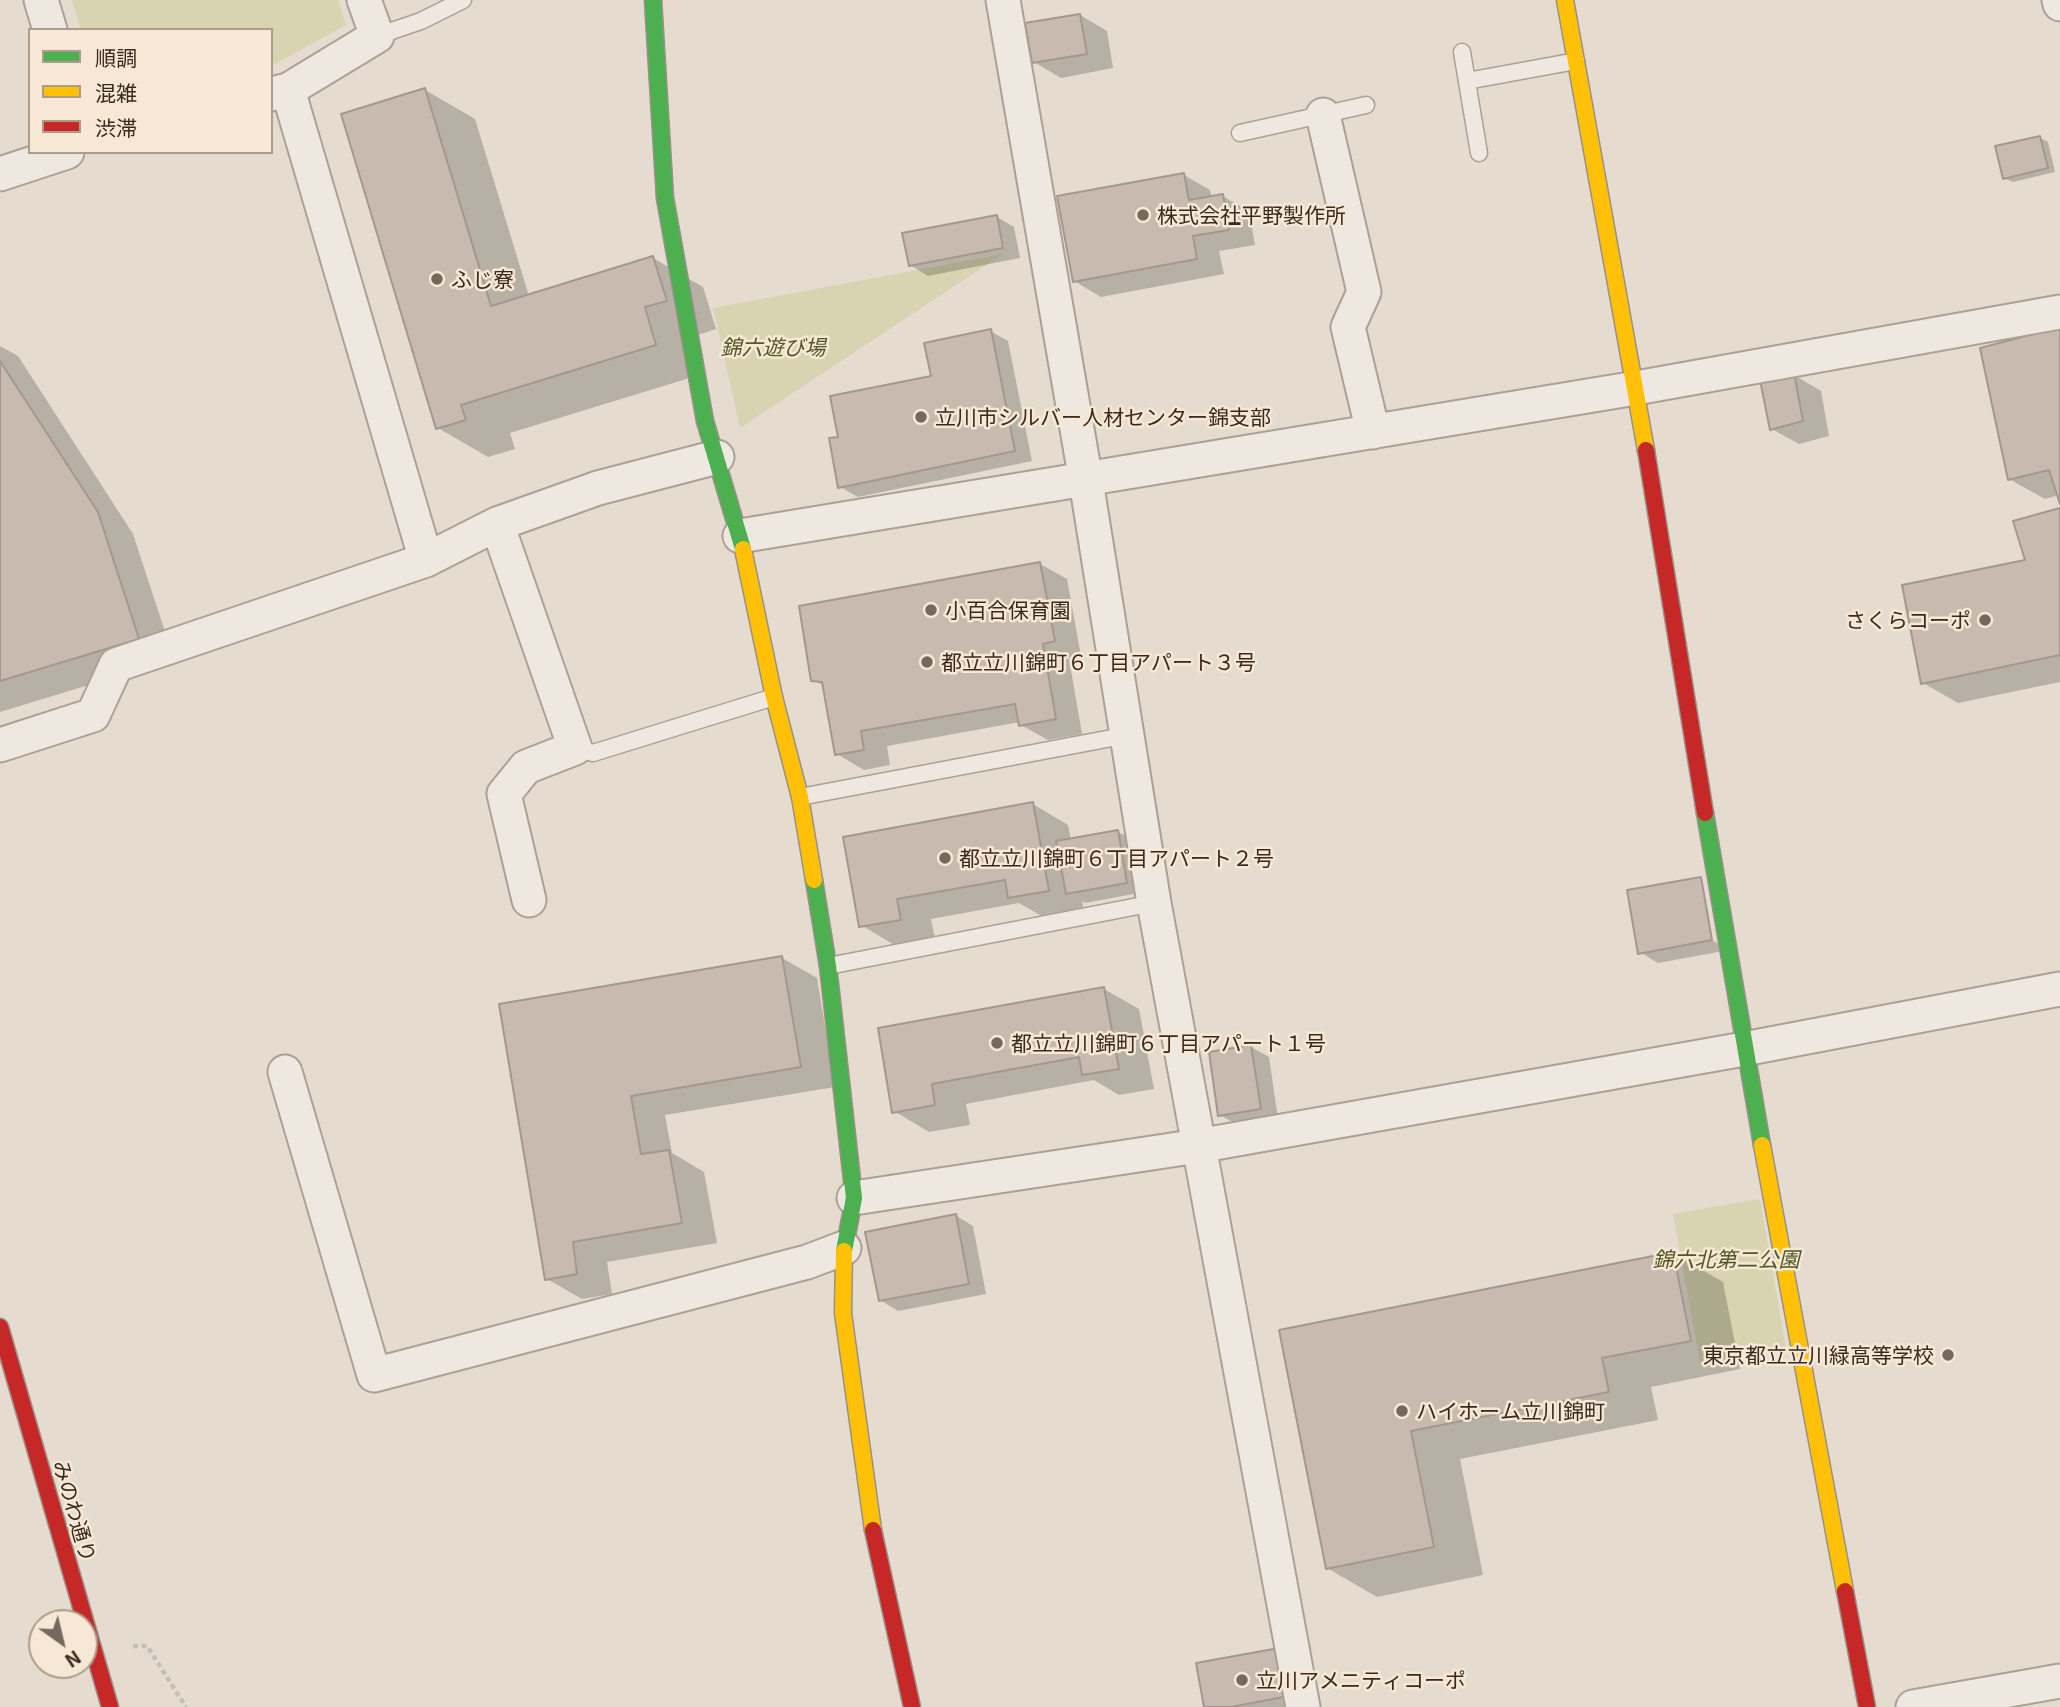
<!DOCTYPE html>
<html>
<head>
<meta charset="utf-8">
<style>
  body { margin:0 }
  #map { position:relative; width:2060px; height:1707px; overflow:hidden; background:#e5dccf; font-family:Georgia,"Noto Sans JP",serif }
  canvas { display:block }
  .legend { position:absolute; left:28px; top:28px; width:245px; height:126px; box-sizing:border-box; background:#f6e8d5; border:2px solid #ab9c8c; margin:0; padding:9px 12px; list-style:none; font-size:21px; color:#3a291f }
  .legend li { display:flex; align-items:center; gap:14px; height:35px }
  .legend b { width:35px; border:2px solid #ab9c8c }
  .north { position:absolute; left:28px; top:1609px; width:70px; height:70px; box-sizing:border-box; background:#f6e8d5; border:2px solid #ab9c8c; border-radius:50%; rotate:146deg; font-size:19px; font-weight:700; line-height:28px; text-align:center; color:#3a291f }
  .north::after { content:''; display:block; margin:auto; width:24px; height:32px; background:#76685d; clip-path:polygon(50% 0,100% 100%,50% 72%,0 100%) }
</style>
</head>
<body>
<div id="map">
<canvas width="2060" height="1707"></canvas>
<ul class="legend">
<li><b style="height:9px;background:#4caf50"></b>順調</li>
<li><b style="height:9px;background:#ffc107"></b>混雑</li>
<li><b style="height:9px;background:#c62828"></b>渋滞</li>
</ul>
<div class="north">N</div>
</div>
<script>
const ctx = document.querySelector('canvas').getContext('2d');
ctx.lineJoin = 'round';
function fill(path, color) { ctx.fillStyle = color; ctx.fill(path, 'evenodd'); }
const shape = rows => new Path2D(rows.map(r => 'M' + r).join(''));
function trace(path, color, width, dash) { ctx.strokeStyle = color; ctx.lineWidth = width; ctx.lineCap = dash ? 'butt' : 'round'; ctx.setLineDash(dash || []); ctx.stroke(path); }
function drawText(font, color, halo, rows, align = 'center') {
  ctx.font = font + ' Georgia,"Noto Sans JP",serif'; ctx.lineWidth = 5; ctx.setLineDash([]); ctx.textBaseline = 'middle'; ctx.strokeStyle = halo; ctx.fillStyle = color; for (const [text, x, y, turn = 0] of rows) {
    ctx.save(); ctx.translate(x, y); ctx.rotate((+turn || 0) * Math.PI / 180); ctx.textAlign = isNaN(turn) ? turn : align; if (halo) ctx.strokeText(text, 0, 0); ctx.fillText(text, 0, 0); ctx.restore();
  }
}
fill(shape([
  [72,0,338,0,346,25,271,66,271,30,81,30],
  [1003,254,740,428,713,308],
  [1760,1199,1786,1349,1700,1363,1673,1214]
]), '#d8d4b1');
fill(shape([
  [1080,15,1107,31,1113,68,1061,78,1034,62],
  [425,90,475,119,529,296,653,258,703,287,716,329,695,336,706,373,510,433,515,449,488,457,438,428],
  [2040,138,2048,142,2055,172,2013,182,2004,178],
  [1184,175,1210,190,1212,198,1222,196,1249,211,1255,245,1219,251,1224,274,1101,297,1074,281],
  [997,217,1014,227,1020,258,928,276,910,265],
  [2060,329,2060,499,2059,495,2045,499,2009,479],
  [990,331,1008,341,1032,461,858,497,840,487,840,438,933,377],
  [0,346,18,356,133,534,174,659,0,712],
  [1794,375,1821,391,1829,436,1799,444,1772,429],
  [2060,510,2060,682,1958,703,1923,683,2027,561],
  [1040,564,1067,579,1081,656,1069,658,1082,734,1048,740,1021,725,1020,722,887,746,890,765,864,770,837,754,825,686,813,680],
  [1033,804,1068,825,1071,840,1118,832,1136,842,1144,892,1085,903,1082,901,1084,911,1045,918,1019,903,931,919,935,939,896,946,861,925,845,838],
  [1629,892,1729,950,1658,963,1640,952],
  [782,958,817,978,835,1087,665,1115,672,1153,704,1172,717,1243,607,1262,612,1294,582,1299,547,1279,501,1006],
  [1104,989,1139,1009,1154,1089,1119,1095,1094,1080,966,1104,970,1125,929,1132,894,1111,880,1029],
  [1251,1047,1269,1057,1278,1119,1238,1125,1220,1115],
  [955,1215,973,1226,986,1294,898,1311,880,1300],
  [1673,1253,1723,1282,1740,1369,1651,1387,1658,1420,1460,1459,1483,1575,1377,1597,1327,1568,1281,1332],
  [1279,1649,1299,1707,1206,1707]
]), '#0003');
const building = shape([
  [1080,14,1087,54,1032,63,1025,23,1080,14],
  [425,88,491,306,653,256,667,301,645,307,656,345,461,405,466,420,436,429,341,114,425,88],
  [2040,136,2048,168,2003,179,1995,146,2040,136],
  [1184,173,1189,200,1223,194,1229,230,1193,236,1197,259,1073,282,1057,196,1184,173],
  [997,215,1003,248,909,266,902,233,997,215],
  [2060,327,2060,504,2049,470,2008,480,1980,348,2060,327],
  [991,329,1015,451,838,488,829,438,838,437,830,396,931,376,924,343,991,329],
  [0,361,98,512,139,639,0,681,0,361],
  [1794,373,1803,421,1770,430,1760,380,1794,373],
  [2060,508,2060,655,1921,684,1902,585,2025,560,2013,521,2060,508],
  [1040,562,1055,641,1043,644,1056,719,1019,726,1015,704,861,731,864,750,835,755,822,682,811,681,799,606,1040,562],
  [1033,802,1049,891,1008,898,1005,880,897,899,901,920,859,927,843,837,1033,802],
  [1118,830,1127,883,1066,894,1056,841,1118,830],
  [1701,877,1712,940,1638,954,1627,890,1701,877],
  [782,956,801,1067,631,1096,641,1154,669,1150,682,1223,573,1242,577,1274,545,1280,499,1004,782,956],
  [1104,987,1119,1069,1082,1075,1079,1057,932,1084,935,1105,892,1113,878,1028,1104,987],
  [1251,1045,1261,1109,1218,1116,1209,1052,1251,1045],
  [956,1214,969,1284,879,1301,865,1232,956,1214],
  [1673,1252,1691,1341,1602,1358,1609,1392,1411,1431,1434,1547,1326,1569,1279,1330,1673,1252],
  [1279,1648,1289,1696,1231,1707,1204,1707,1196,1663,1279,1648]
]);
fill(building, '#c9bab0');
trace(building, '#a6978e', 2);
const lane = shape([
  [377,36,421,21,463,0],
  [1462,52,1479,153],
  [1467,81,1576,61],
  [1240,133,1366,105],
  [575,748,593,753,774,697],
  [800,797,1128,735],
  [828,966,1154,903]
]);
const street = shape([
  [41,0,50,30],
  [1003,0,1086,481,1154,903,1303,1707],
  [2059,0,2060,4],
  [288,90,426,560,497,524,598,488,717,457],
  [271,94,288,90,377,36,364,0],
  [1323,115,1364,292,1348,327,1373,432],
  [0,174,67,152],
  [497,524,575,748,526,767,504,794,529,900],
  [740,536,1636,388,2060,312],
  [0,745,93,715,116,665,426,560],
  [285,1072,374,1375,807,1262,844,1248],
  [854,1198,1198,1146,1744,1049,2060,989],
  [1913,1707,2060,1681]
]);
const fast = shape([
  [653,0,665,198,705,421,743,549],
  [1705,813,1762,1145],
  [814,880,828,966,854,1198,844,1251]
]);
const slow = shape([
  [1565,0,1646,450],
  [743,549,774,697,800,797,814,880],
  [1762,1145,1845,1591],
  [844,1251,843,1313,873,1530]
]);
const jam = shape([
  [1646,450,1705,813],
  [0,1327,110,1707],
  [873,1530,912,1707],
  [1845,1591,1867,1707]
]);
trace(lane, '#aba197', 19);
trace(street, '#aba197', 37);
trace(fast, '#9a9188', 19);
trace(slow, '#9a9188', 19);
trace(jam, '#9a9188', 19);
trace(shape([
  [133,1646,147,1646,186,1707]
]), '#c6bfb7', 4.5, [5, 3.5]);
trace(lane, '#eee8e0', 16);
trace(street, '#eee8e0', 33);
trace(fast, '#4caf50', 16);
trace(slow, '#ffc107', 16);
trace(jam, '#c62828', 16);
for (const [x, y, r, color] of [
  [1143,215,7,"#76685d"],
  [437,279,7,"#76685d"],
  [921,417,7,"#76685d"],
  [931,610,7,"#76685d"],
  [1985,620,7,"#76685d"],
  [927,662,7,"#76685d"],
  [945,858,7,"#76685d"],
  [997,1043,7,"#76685d"],
  [1948,1355,7,"#76685d"],
  [1402,1411,7,"#76685d"],
  [1242,1680,7,"#76685d"]
]) { const dot = new Path2D(); dot.arc(x, y, r, 0, 2 * Math.PI); ctx.fillStyle = color; ctx.fill(dot); trace(dot, '#f6e8d5', 2.5); }
drawText('21px', '#3a291f', '#f6e8d5', [
  ["株式会社平野製作所",1157,215],
  ["ふじ寮",451,279],
  ["立川市シルバー人材センター錦支部",935,417],
  ["小百合保育園",945,610],
  ["さくらコーポ",1971,620,"right"],
  ["都立立川錦町６丁目アパート３号",941,662],
  ["都立立川錦町６丁目アパート２号",959,858],
  ["都立立川錦町６丁目アパート１号",1011,1043],
  ["東京都立立川緑高等学校",1934,1355,"right"],
  ["ハイホーム立川錦町",1416,1411],
  ["立川アメニティコーポ",1256,1680]
], 'left');
drawText('italic 21px', '#515725', '#f6e8d5', [
  ["錦六遊び場",773,347],
  ["錦六北第二公園",1726,1259]
]);
drawText('21px', '#3a291f', '#f6e8d5', [
  ["みのわ通り",75,1511,74]
]);
</script>
</body>
</html>
